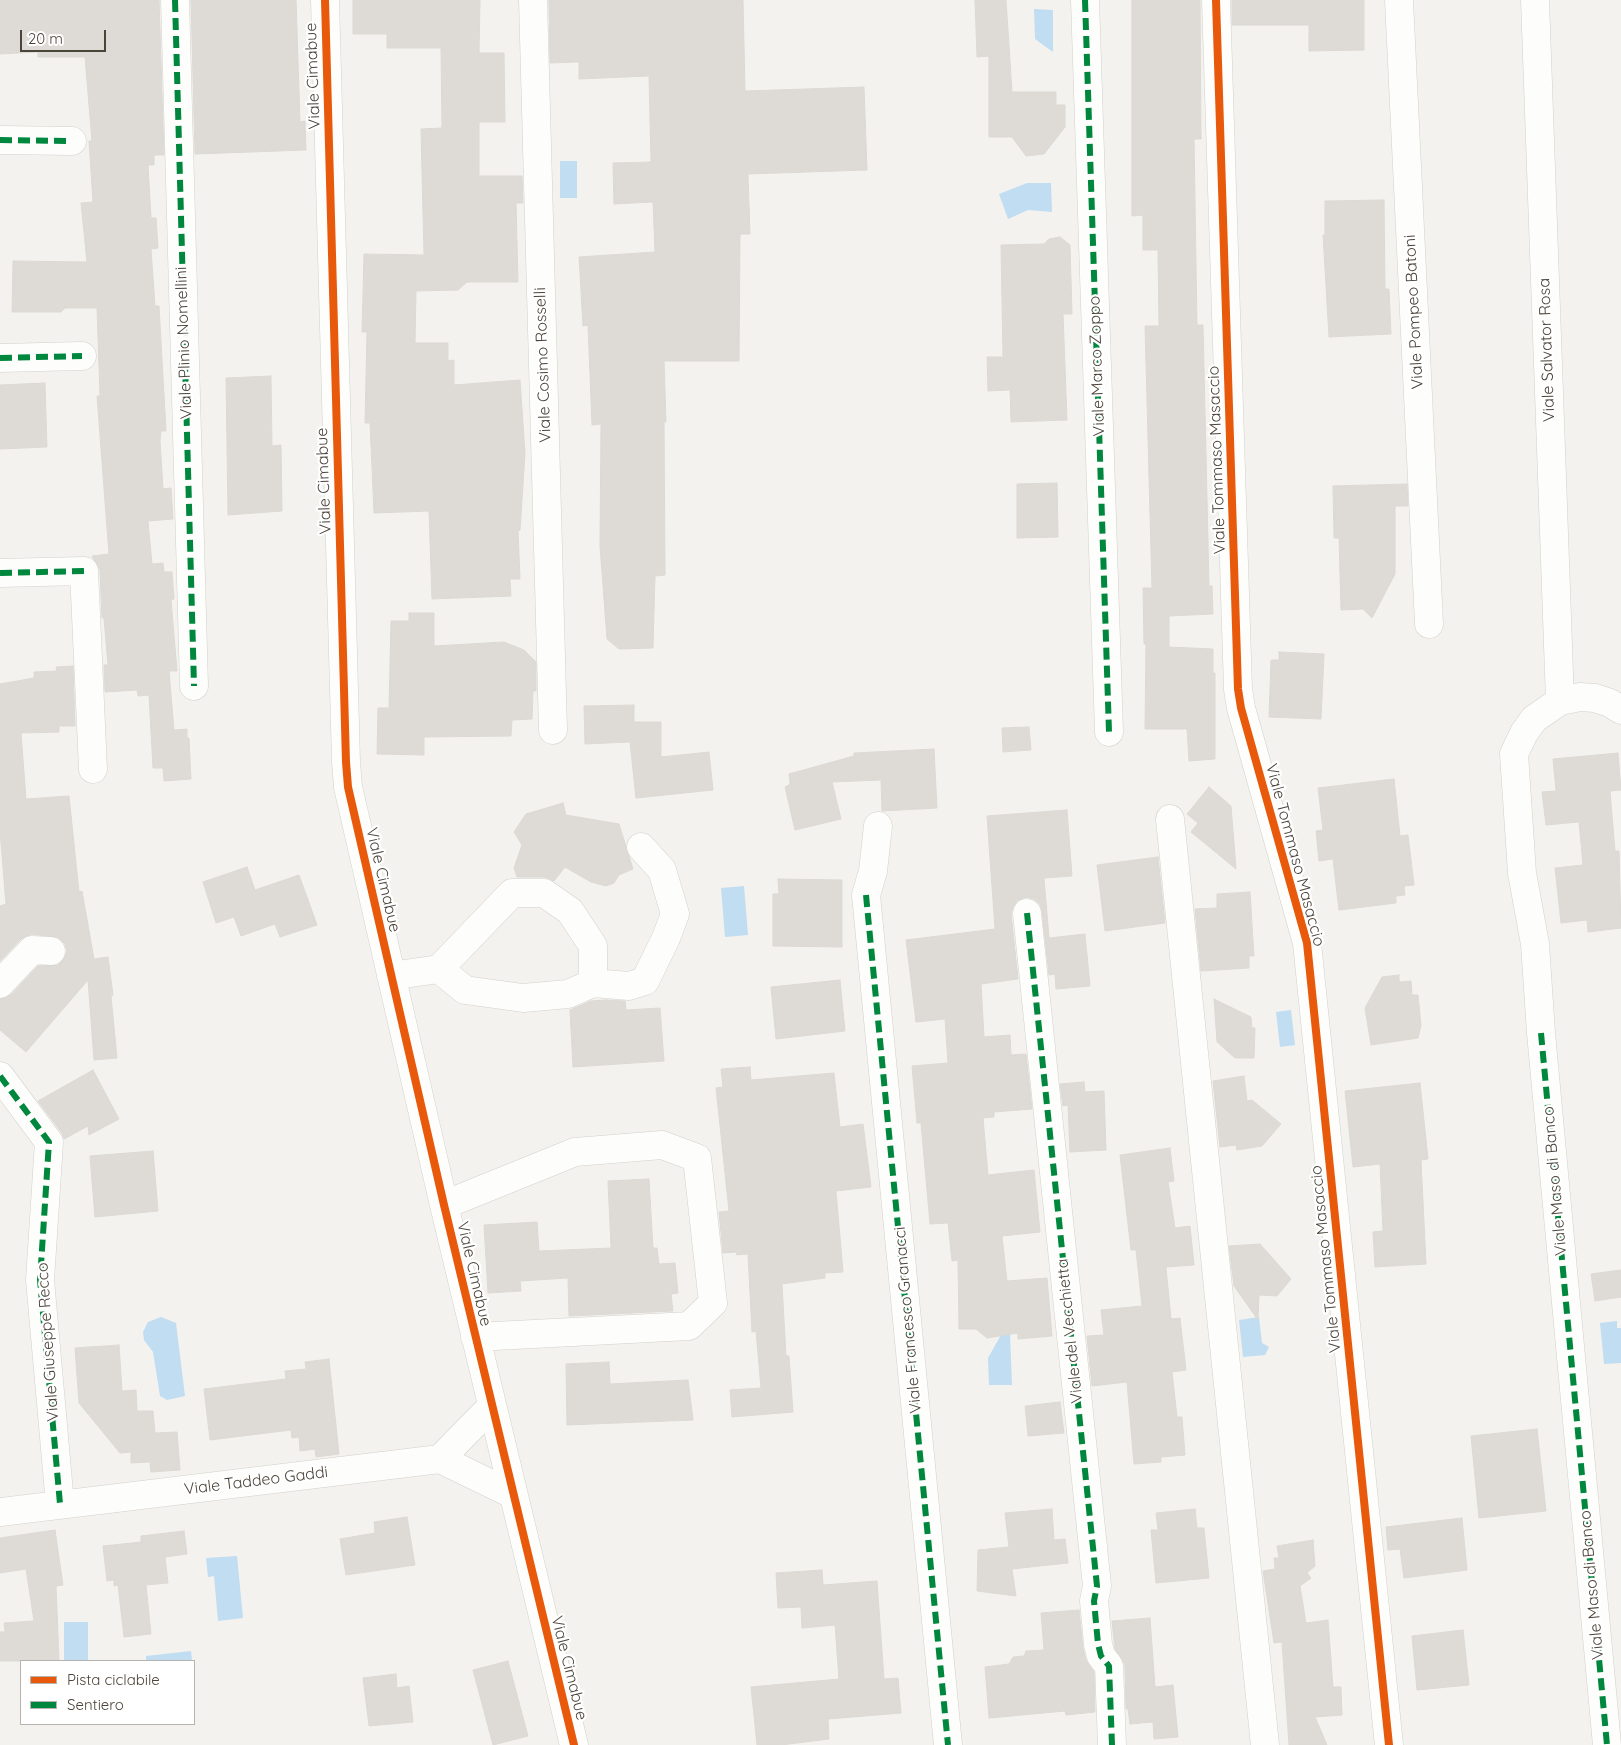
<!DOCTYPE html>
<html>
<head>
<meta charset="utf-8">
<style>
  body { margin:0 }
  #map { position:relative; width:1621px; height:1745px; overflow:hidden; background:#f4f2ee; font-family:Quicksand,sans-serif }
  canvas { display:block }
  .legend { position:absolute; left:20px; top:1660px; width:175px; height:65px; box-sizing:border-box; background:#fff; border:1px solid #b7b4b0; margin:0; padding:6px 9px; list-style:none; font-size:15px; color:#4b4439 }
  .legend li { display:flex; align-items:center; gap:10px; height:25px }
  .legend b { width:25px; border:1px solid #b7b4b0 }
  .scale { position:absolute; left:20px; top:30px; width:86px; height:22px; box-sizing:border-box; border:2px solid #4b4439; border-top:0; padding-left:6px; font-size:15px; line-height:18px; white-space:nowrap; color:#4b4439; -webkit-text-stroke:4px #fff; paint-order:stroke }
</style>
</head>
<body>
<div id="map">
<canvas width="1621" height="1745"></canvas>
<ul class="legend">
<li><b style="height:6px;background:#e8590c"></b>Pista ciclabile</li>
<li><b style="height:6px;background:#00873e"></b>Sentiero</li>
</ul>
<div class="scale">20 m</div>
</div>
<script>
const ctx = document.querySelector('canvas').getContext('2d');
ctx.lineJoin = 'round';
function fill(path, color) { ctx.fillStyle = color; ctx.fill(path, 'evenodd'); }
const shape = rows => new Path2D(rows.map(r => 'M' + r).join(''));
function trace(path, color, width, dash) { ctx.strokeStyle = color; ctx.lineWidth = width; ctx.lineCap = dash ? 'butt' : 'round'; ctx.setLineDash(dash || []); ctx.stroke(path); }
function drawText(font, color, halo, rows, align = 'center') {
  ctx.font = font + ' Quicksand,sans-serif'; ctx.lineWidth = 4.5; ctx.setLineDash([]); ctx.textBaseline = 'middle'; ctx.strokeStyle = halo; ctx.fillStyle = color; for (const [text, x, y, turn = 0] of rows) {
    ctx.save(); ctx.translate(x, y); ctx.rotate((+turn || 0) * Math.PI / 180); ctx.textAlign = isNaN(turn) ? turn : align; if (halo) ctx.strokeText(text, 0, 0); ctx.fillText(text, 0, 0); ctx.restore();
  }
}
fill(shape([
  [1034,9,1053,10,1053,52,1035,39],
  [560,161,577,161,577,198,560,198],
  [1027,183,1051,183,1052,212,1028,210,1008,219,999,194],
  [744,886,748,935,725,937,721,888],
  [1291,1010,1295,1045,1280,1047,1276,1012],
  [161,1317,176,1323,185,1396,167,1400,160,1396,153,1352,144,1340,143,1332,148,1322],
  [1259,1317,1262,1343,1269,1347,1265,1355,1243,1357,1239,1320],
  [1617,1321,1617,1328,1621,1328,1621,1363,1604,1364,1600,1323],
  [1010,1334,1012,1385,989,1385,988,1358,1001,1335],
  [237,1556,243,1618,218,1621,214,1576,208,1577,206,1558],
  [64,1622,88,1622,88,1661,64,1661],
  [191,1651,192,1661,146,1661,146,1656]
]), '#c0ddf1');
const building = shape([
  [0,0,159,0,164,155,154,155,154,165,148,165,151,218,156,218,158,248,151,249,155,306,159,306,166,431,161,431,160,441,163,489,171,488,173,519,148,521,152,564,163,563,164,572,172,572,174,599,171,600,177,671,169,671,174,730,187,729,187,738,189,738,191,779,164,781,163,768,153,768,149,695,138,696,137,690,105,692,104,665,108,665,104,618,102,618,100,570,92,556,109,554,97,396,100,396,97,308,65,308,61,312,12,312,13,261,87,262,81,203,93,202,89,141,92,141,85,57,38,57,38,52,0,54,0,0],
  [191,0,296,0,300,122,305,121,306,150,195,154,191,0],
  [353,0,480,0,479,53,504,53,505,122,479,122,479,176,522,176,523,203,516,203,518,282,467,282,458,290,416,291,415,343,448,343,448,361,454,360,454,385,520,380,525,453,520,530,518,531,520,579,510,579,511,596,432,599,429,511,374,513,370,423,365,423,367,332,362,332,364,254,424,255,421,129,442,128,441,48,387,48,387,34,353,34,353,0],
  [549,0,743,0,745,91,864,87,867,170,748,174,750,234,740,234,739,361,664,361,666,422,664,422,665,575,655,576,653,648,619,649,607,639,600,546,601,424,592,425,588,325,583,326,579,257,655,252,653,202,614,204,613,163,651,162,649,76,579,79,579,62,550,63,549,0],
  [975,0,1006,0,1012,92,1056,92,1056,105,1065,105,1065,127,1044,154,1026,156,1012,137,989,137,989,56,977,57,975,0],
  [1132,0,1200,0,1201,139,1194,139,1197,325,1203,325,1209,586,1212,586,1213,614,1169,616,1169,647,1213,649,1213,673,1215,673,1215,759,1189,761,1187,729,1145,729,1146,644,1144,644,1143,588,1152,588,1145,326,1159,326,1158,250,1143,250,1143,215,1132,216,1132,0],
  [1232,0,1364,0,1364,50,1309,51,1309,25,1232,25,1232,0],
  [1384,200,1385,289,1389,289,1391,334,1329,337,1323,235,1325,235,1325,201,1384,200],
  [1060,237,1070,245,1072,314,1063,314,1067,420,1011,422,1010,390,988,391,987,357,1003,357,1001,245,1044,244,1049,239,1060,237],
  [271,376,272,446,281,445,282,511,228,515,226,378,271,376],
  [45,383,47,447,0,449,0,385,45,383],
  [1057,483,1058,537,1017,538,1017,484,1057,483],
  [1407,484,1408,506,1395,506,1395,574,1372,618,1363,609,1341,610,1339,538,1334,538,1333,486,1407,484],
  [409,613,434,613,434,646,504,642,524,650,536,662,536,691,533,691,532,719,512,720,511,736,424,737,424,755,377,754,378,708,389,708,391,621,409,621,409,613],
  [1279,652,1324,654,1321,719,1269,717,1271,660,1279,660,1279,652],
  [73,666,75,726,59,726,59,732,21,733,26,799,69,796,79,892,82,891,94,959,108,957,113,995,111,996,117,1058,94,1060,88,980,26,1052,0,1030,0,999,11,995,38,966,58,965,64,959,67,951,65,944,59,938,32,934,21,939,0,961,0,906,6,904,0,831,0,684,34,678,34,672,57,671,56,667,73,666],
  [634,705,634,722,661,722,661,757,709,752,713,790,636,798,630,742,585,744,584,706,634,705],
  [1029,727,1031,750,1003,752,1002,728,1029,727],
  [934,749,937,808,882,811,881,780,832,782,841,819,795,830,785,787,792,783,790,784,789,774,854,756,854,753,934,749],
  [1618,753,1621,790,1610,791,1615,851,1619,851,1621,928,1588,932,1587,920,1561,923,1555,868,1583,865,1579,822,1546,825,1542,792,1556,791,1553,759,1618,753],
  [1394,779,1400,836,1408,835,1414,885,1404,886,1405,895,1396,896,1396,903,1339,910,1333,859,1319,861,1316,831,1323,830,1318,788,1394,779],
  [1209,787,1231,806,1236,869,1191,832,1198,823,1187,814,1209,787],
  [563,803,566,815,619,824,633,869,619,875,614,883,606,886,591,882,565,867,554,881,544,877,517,877,514,868,522,845,514,832,526,814,563,803],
  [1067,810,1072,876,1044,878,1049,938,1085,934,1090,986,1056,989,1055,974,1049,975,1042,911,1040,904,1034,899,1026,897,1017,901,1013,907,1011,914,1018,979,981,984,984,1037,1010,1035,1011,1055,1026,1054,1032,1109,994,1112,994,1117,983,1118,988,1175,1034,1170,1040,1232,1002,1236,1007,1281,1047,1278,1052,1336,1018,1339,1018,1333,987,1338,976,1329,959,1329,958,1260,952,1261,948,1223,930,1224,921,1123,917,1123,912,1066,948,1063,945,1019,916,1022,906,940,995,929,987,816,1067,810],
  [1158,857,1165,923,1105,931,1097,865,1158,857],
  [247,867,255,890,299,875,317,925,280,937,275,924,241,936,234,917,216,923,203,882,247,867],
  [778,879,842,880,842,947,773,946,773,894,779,894,778,879],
  [1250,892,1254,956,1249,956,1249,968,1201,971,1195,909,1217,908,1217,894,1250,892],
  [1399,975,1399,982,1411,981,1412,995,1418,995,1421,1025,1418,1038,1371,1045,1365,1008,1382,977,1399,975],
  [840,980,845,1031,776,1039,771,987,840,980],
  [1214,999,1251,1017,1252,1028,1255,1028,1254,1058,1235,1058,1217,1042,1214,999],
  [606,1000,625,1001,626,1010,660,1008,664,1061,573,1067,570,1010,591,1001,606,1000],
  [750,1067,751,1080,834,1073,840,1127,863,1124,871,1187,836,1191,843,1272,825,1273,825,1278,782,1284,786,1356,789,1356,793,1412,732,1417,730,1390,761,1388,756,1331,752,1332,748,1254,737,1255,736,1252,723,1253,719,1212,729,1211,716,1088,723,1087,721,1069,750,1067],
  [93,1070,119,1119,89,1135,88,1126,64,1139,62,1133,38,1101,93,1070],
  [1244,1076,1247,1101,1252,1100,1281,1124,1262,1146,1237,1150,1236,1145,1220,1147,1213,1081,1244,1076],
  [1084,1082,1085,1092,1104,1091,1106,1150,1070,1152,1068,1105,1063,1106,1060,1084,1084,1082],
  [1420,1083,1428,1159,1421,1160,1426,1264,1375,1267,1373,1232,1383,1231,1380,1164,1353,1167,1345,1091,1420,1083],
  [1170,1148,1174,1181,1168,1182,1175,1228,1190,1226,1194,1265,1166,1267,1171,1319,1180,1318,1186,1370,1172,1372,1177,1417,1182,1417,1185,1455,1161,1457,1161,1462,1134,1464,1127,1382,1092,1386,1087,1336,1104,1335,1101,1310,1142,1306,1136,1250,1131,1250,1120,1155,1170,1148],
  [153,1151,158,1211,95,1217,90,1156,153,1151],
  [649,1179,653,1248,657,1248,659,1264,675,1263,678,1293,671,1294,673,1311,569,1316,568,1278,520,1281,521,1291,488,1293,484,1225,537,1222,539,1251,611,1248,608,1181,649,1179],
  [1260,1244,1291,1279,1277,1296,1259,1295,1258,1320,1234,1286,1229,1246,1260,1244],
  [1621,1270,1621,1297,1595,1301,1591,1274,1621,1270],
  [119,1345,122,1391,136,1390,137,1411,153,1411,155,1433,177,1432,180,1470,151,1472,150,1462,131,1463,131,1452,120,1453,79,1403,75,1348,119,1345],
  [329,1359,339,1454,316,1457,315,1449,300,1451,299,1437,292,1438,291,1430,210,1440,204,1389,286,1379,285,1371,306,1369,305,1362,329,1359],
  [609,1362,610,1384,688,1380,693,1420,567,1425,566,1364,609,1362],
  [1060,1402,1064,1433,1028,1436,1025,1406,1060,1402],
  [1537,1429,1546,1511,1479,1518,1471,1436,1537,1429],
  [1052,1509,1054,1540,1065,1539,1068,1563,1012,1569,1016,1596,977,1591,978,1550,1009,1547,1005,1513,1052,1509],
  [1195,1509,1197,1528,1204,1528,1209,1578,1156,1583,1151,1530,1158,1530,1156,1513,1195,1509],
  [407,1517,415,1565,346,1575,340,1539,375,1533,374,1522,407,1517],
  [1462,1518,1467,1570,1404,1578,1400,1549,1388,1550,1386,1527,1462,1518],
  [55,1530,63,1585,56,1586,59,1661,0,1661,0,1632,5,1632,4,1623,34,1621,26,1569,0,1573,0,1538,55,1530],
  [184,1531,187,1554,165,1557,168,1583,146,1585,151,1634,124,1637,118,1585,114,1586,114,1580,107,1581,103,1546,141,1542,141,1536,184,1531],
  [1313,1540,1315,1566,1307,1573,1311,1578,1300,1586,1306,1623,1328,1620,1333,1687,1341,1687,1342,1715,1315,1717,1327,1745,1289,1745,1282,1642,1274,1643,1263,1571,1275,1569,1274,1558,1279,1558,1277,1546,1313,1540],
  [822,1570,823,1585,877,1581,884,1679,898,1678,901,1713,828,1719,829,1739,781,1745,757,1745,751,1687,839,1679,835,1625,802,1628,801,1607,778,1608,776,1573,822,1570],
  [1079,1610,1083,1648,1086,1660,1094,1672,1095,1712,1066,1715,1065,1711,989,1718,985,1667,1009,1664,1013,1657,1024,1656,1026,1651,1044,1650,1041,1613,1079,1610],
  [1150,1618,1155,1687,1173,1685,1178,1737,1154,1739,1153,1722,1130,1724,1128,1709,1126,1709,1125,1665,1115,1649,1112,1621,1150,1618],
  [1463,1630,1469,1685,1417,1690,1412,1636,1463,1630],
  [508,1661,528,1736,493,1745,473,1670,508,1661],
  [396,1674,397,1688,409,1686,413,1722,369,1726,363,1678,396,1674]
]);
fill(building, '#dedbd6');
trace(building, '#dcd9d4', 1);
const minor = shape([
  [175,0,194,686],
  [325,0,346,762,348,787,444,1205,574,1745],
  [533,0,553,730],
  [1085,0,1109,732],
  [1216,0,1238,689,1241,708,1307,943,1389,1745],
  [1399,0,1429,624],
  [1535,0,1560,701],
  [0,140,72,141],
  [0,358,82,356],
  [0,573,84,571,93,769],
  [1170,819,1265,1745],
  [878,826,873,871,866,895,948,1745],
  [1027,913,1097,1586,1094,1601,1098,1644,1101,1656,1109,1666,1112,1745],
  [439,969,512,893,544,893,570,911,593,946,593,983],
  [391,976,439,969,465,990,523,998,568,994,593,983,629,986,645,981,666,938,675,914,662,870,641,847],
  [0,984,32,950,51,951],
  [0,1076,49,1142,40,1280,60,1504],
  [444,1205,575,1152,662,1145,697,1158,713,1303,689,1326,475,1337],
  [440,1459,512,1494],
  [0,1512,440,1459,491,1407],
  [1607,1745,1541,1033,1535,944,1522,873,1514,754,1524,733,1534,719,1560,701,1580,697,1595,698,1610,703,1621,710]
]);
trace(minor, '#d2d0cb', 29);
trace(minor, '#fdfdfc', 28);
trace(shape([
  [175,0,194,686],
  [1085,0,1109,732],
  [0,140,72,141],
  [0,358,82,356],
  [0,573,84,571],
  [866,895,948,1745],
  [1027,913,1097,1586,1094,1601,1098,1644,1101,1656,1109,1666,1112,1745],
  [1541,1033,1607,1745],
  [0,1076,49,1142,40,1280,60,1504]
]), '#00873e', 6, [12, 6]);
trace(shape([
  [325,0,346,762,348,787,444,1205,574,1745],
  [1216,0,1238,689,1241,708,1307,943,1389,1745]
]), '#e8590c', 8);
drawText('16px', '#4b4439', '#fff', [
  ["Viale Cimabue",313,76,-92],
  ["Viale Pompeo Batoni",1414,312,-93],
  ["Viale Plinio Nomellini",184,343,-92],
  ["Viale Salvator Rosa",1547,350,-92],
  ["Viale Cosimo Rosselli",543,365,-92],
  ["Viale Marco Zoppo",1097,366,-92],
  ["Viale Tommaso Masaccio",1217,460,-92],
  ["Viale Cimabue",324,481,-92],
  ["Viale Tommaso Masaccio",1295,855,75],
  ["Viale Cimabue",383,880,77],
  ["Viale Maso di Banco",1555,1181,-95],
  ["Viale Tommaso Masaccio",1326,1259,-96],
  ["Viale Cimabue",474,1274,77],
  ["Viale Francesco Granacci",908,1320,-95],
  ["Viale del Vecchietta",1070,1331,-96],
  ["Viale Giuseppe Recco",48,1342,-94],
  ["Viale Taddeo Gaddi",256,1481,-7],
  ["Viale Maso di Banco",1592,1585,-95],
  ["Viale Cimabue",569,1668,76]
]);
</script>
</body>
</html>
